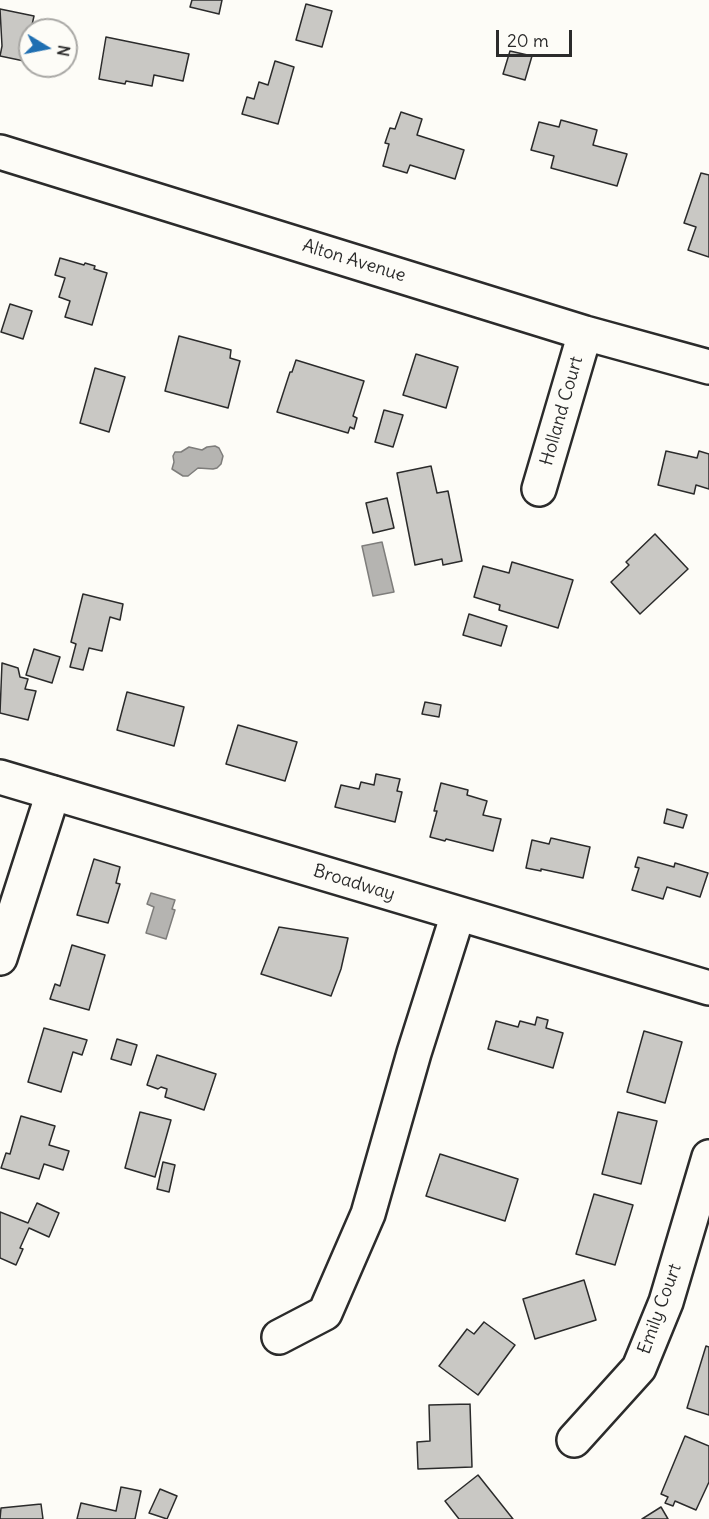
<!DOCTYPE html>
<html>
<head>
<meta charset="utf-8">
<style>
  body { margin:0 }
  #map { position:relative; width:709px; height:1519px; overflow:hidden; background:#fdfcf7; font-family:Delius,sans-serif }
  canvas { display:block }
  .north { position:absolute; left:18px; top:18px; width:60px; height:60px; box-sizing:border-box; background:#fdfcf7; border:2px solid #a9a8a5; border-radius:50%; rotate:100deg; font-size:16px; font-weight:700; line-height:24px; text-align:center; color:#2b2b2b }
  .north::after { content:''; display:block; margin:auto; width:21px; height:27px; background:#1f6fb2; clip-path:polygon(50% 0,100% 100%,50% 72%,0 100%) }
  .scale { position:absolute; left:496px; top:30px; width:76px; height:27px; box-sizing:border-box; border:3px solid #2b2b2b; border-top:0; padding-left:8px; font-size:18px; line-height:21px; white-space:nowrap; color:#2b2b2b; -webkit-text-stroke:4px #fdfcf7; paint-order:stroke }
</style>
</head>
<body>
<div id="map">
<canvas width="709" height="1519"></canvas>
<div class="north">N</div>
<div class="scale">20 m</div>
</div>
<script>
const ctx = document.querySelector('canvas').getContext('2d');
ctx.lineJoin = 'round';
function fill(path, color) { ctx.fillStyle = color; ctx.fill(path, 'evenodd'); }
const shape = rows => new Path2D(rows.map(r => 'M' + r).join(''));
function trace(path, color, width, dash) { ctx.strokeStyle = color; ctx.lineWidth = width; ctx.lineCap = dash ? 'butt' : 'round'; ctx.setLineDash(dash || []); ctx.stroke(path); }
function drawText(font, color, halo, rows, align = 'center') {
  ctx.font = font + ' Delius,sans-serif'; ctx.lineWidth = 4.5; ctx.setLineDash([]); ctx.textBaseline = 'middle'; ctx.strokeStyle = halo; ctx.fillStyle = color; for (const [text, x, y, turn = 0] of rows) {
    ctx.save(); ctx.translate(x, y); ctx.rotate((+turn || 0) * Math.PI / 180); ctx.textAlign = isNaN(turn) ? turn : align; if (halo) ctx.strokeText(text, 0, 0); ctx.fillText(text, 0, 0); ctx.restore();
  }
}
const water = shape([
  [215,446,219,448,223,456,221,464,217,468,213,469,198,468,188,476,183,476,172,469,174,462,173,456,175,452,181,452,189,447,202,450,207,447,215,446],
  [382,542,394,592,373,596,362,546,382,542],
  [151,893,175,900,172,909,175,910,166,939,146,933,154,907,147,904,151,893]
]);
fill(water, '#b5b4b1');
trace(water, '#7e7d7b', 1.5);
const building = shape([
  [192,0,222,0,219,14,190,7,192,0],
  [306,4,332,11,322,47,296,40,306,4],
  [0,9,34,16,24,61,0,56,2,46,0,9],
  [106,37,189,54,183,81,154,75,152,86,126,81,125,84,99,79,106,37],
  [510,51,532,56,525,80,503,74,510,51],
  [275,61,294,67,278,124,242,114,247,97,254,99,259,82,268,85,275,61],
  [401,112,422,119,417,135,464,150,455,179,410,165,407,173,383,166,389,144,385,143,390,128,395,129,401,112],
  [561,120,597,130,593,145,627,154,617,186,551,168,554,156,531,150,539,122,559,127,561,120],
  [701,173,709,175,709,257,688,250,696,227,684,223,701,173],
  [60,258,84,265,85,263,95,266,94,269,107,273,92,325,65,317,70,301,59,297,65,278,55,275,60,258],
  [10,304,32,311,23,339,1,332,10,304],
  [179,336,231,350,230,358,240,361,228,408,165,391,179,336],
  [416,354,458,367,446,408,403,395,416,354],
  [296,360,364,381,353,416,357,418,354,429,350,427,348,433,277,412,290,372,292,372,296,360],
  [95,368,125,377,109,432,80,423,95,368],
  [384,410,403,415,393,447,375,442,384,410],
  [666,451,697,458,699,451,709,454,709,489,696,485,694,494,658,485,666,451],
  [431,466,437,493,448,491,462,561,443,565,442,559,415,565,397,473,431,466],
  [387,498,394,528,373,533,366,503,387,498],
  [655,534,688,569,640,614,611,582,629,565,626,562,655,534],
  [512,562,573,580,558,628,499,610,500,605,474,597,483,566,509,573,512,562],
  [83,594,123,604,120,620,110,617,102,651,89,648,83,670,70,667,76,644,71,642,83,594],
  [469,614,507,626,501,646,463,635,469,614],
  [34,649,60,657,52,683,26,675,34,649],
  [2,663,18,668,20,677,28,679,25,689,36,691,28,720,0,713,2,663],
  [127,692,184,707,174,746,117,730,127,692],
  [425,702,441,705,439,717,422,714,425,702],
  [238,725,297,742,285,781,226,764,238,725],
  [376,774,400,779,397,791,402,792,395,822,335,807,341,785,359,789,361,782,374,785,376,774],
  [441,783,468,790,467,795,487,801,483,815,501,819,493,851,446,839,445,841,430,837,437,811,434,811,441,783],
  [667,809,687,815,683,828,664,823,667,809],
  [551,838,590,847,583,878,541,869,541,871,526,868,532,840,549,844,551,838],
  [638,857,674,867,675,863,708,873,700,897,667,887,663,899,632,890,639,868,635,867,638,857],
  [94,859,120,867,116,883,120,884,108,923,77,915,94,859],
  [279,927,348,938,341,969,331,996,261,974,279,927],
  [72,945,105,955,89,1010,50,999,55,984,60,986,72,945],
  [537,1017,548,1020,546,1028,563,1033,553,1068,488,1049,496,1021,518,1027,520,1021,535,1025,537,1017],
  [44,1028,87,1040,82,1055,73,1052,61,1092,28,1082,44,1028],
  [644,1031,682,1042,665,1103,627,1092,644,1031],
  [117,1039,137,1045,131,1065,111,1059,117,1039],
  [157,1055,216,1074,204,1110,165,1097,167,1089,161,1087,158,1089,147,1085,157,1055],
  [140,1112,171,1120,155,1177,125,1168,140,1112],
  [618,1112,657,1121,641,1184,602,1174,618,1112],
  [21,1116,55,1126,49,1145,69,1151,63,1170,44,1164,39,1179,1,1168,6,1153,10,1154,21,1116],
  [440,1154,518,1179,505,1221,426,1196,440,1154],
  [163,1162,175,1165,169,1192,157,1189,163,1162],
  [594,1194,633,1205,615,1265,576,1254,594,1194],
  [37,1203,59,1213,49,1237,29,1228,20,1248,23,1249,16,1265,0,1258,0,1212,28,1223,37,1203],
  [584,1280,596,1320,535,1339,523,1299,584,1280],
  [484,1322,515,1345,478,1395,439,1366,467,1329,474,1334,484,1322],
  [706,1346,709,1347,709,1415,687,1408,706,1346],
  [470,1404,472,1467,418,1469,417,1442,430,1441,429,1405,470,1404],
  [685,1436,709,1446,709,1482,696,1510,675,1501,673,1506,665,1503,668,1497,661,1494,685,1436],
  [478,1475,513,1519,459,1519,445,1501,478,1475],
  [121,1487,141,1491,135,1519,77,1519,81,1503,116,1511,121,1487],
  [160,1489,177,1496,167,1519,149,1513,160,1489],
  [41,1504,43,1519,0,1519,1,1508,41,1504],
  [661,1507,668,1519,642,1519,661,1507]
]);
fill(building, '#c9c8c4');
trace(building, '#2b2b2b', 1.5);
const minor = shape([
  [0,152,585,333,709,367],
  [539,489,585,333],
  [0,958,53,793],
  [279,1337,325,1313,368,1214,414,1053,458,914],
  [574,1440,639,1368,666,1302,709,1157]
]);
const major = shape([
  [0,777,709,988]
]);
trace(minor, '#2b2b2b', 38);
trace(major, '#2b2b2b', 38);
trace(minor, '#fdfcf7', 33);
trace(major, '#fdfcf7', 33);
drawText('18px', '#2b2b2b', '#fdfcf7', [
  ["Alton Avenue",354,261,17],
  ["Holland Court",562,411,-74],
  ["Broadway",354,883,17],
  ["Emily Court",660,1309,-70]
]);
</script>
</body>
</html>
